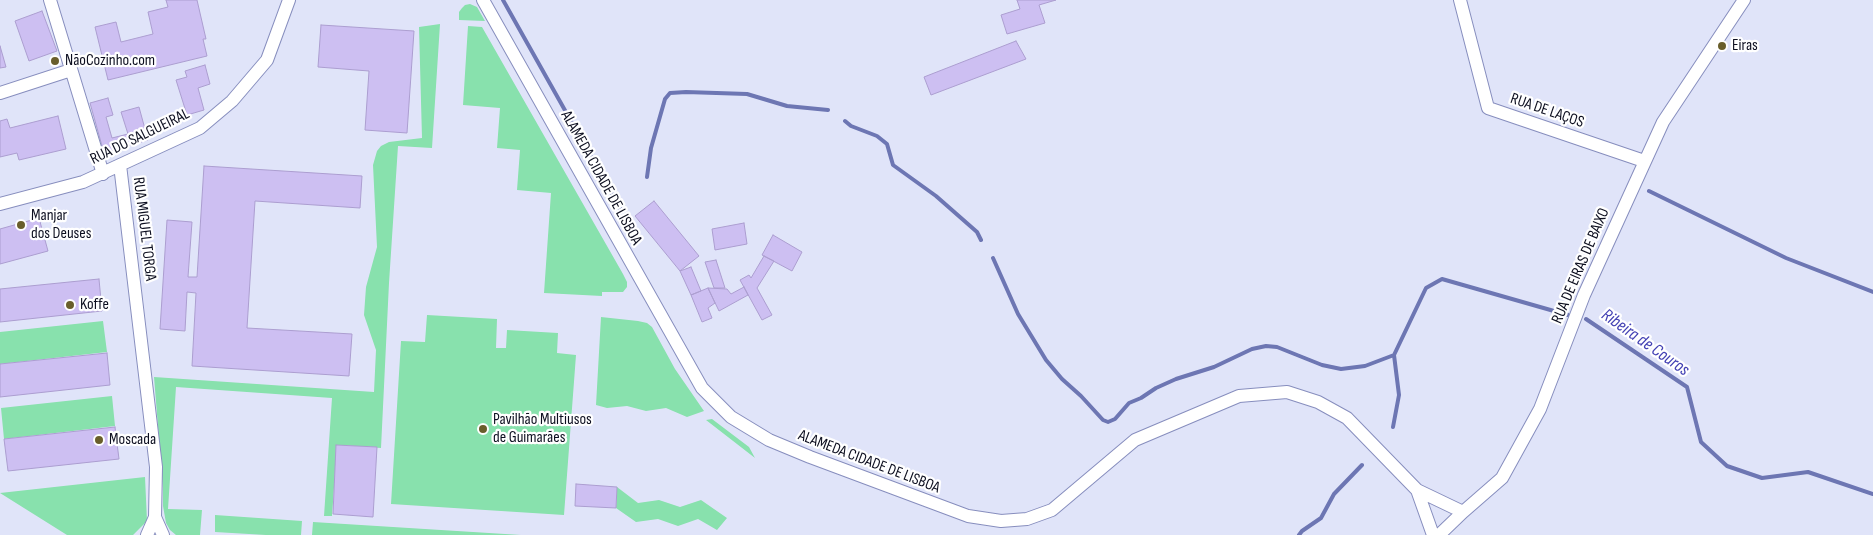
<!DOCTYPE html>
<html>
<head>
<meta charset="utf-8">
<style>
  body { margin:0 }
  canvas { display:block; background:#e0e4f9 }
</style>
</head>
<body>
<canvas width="1873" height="535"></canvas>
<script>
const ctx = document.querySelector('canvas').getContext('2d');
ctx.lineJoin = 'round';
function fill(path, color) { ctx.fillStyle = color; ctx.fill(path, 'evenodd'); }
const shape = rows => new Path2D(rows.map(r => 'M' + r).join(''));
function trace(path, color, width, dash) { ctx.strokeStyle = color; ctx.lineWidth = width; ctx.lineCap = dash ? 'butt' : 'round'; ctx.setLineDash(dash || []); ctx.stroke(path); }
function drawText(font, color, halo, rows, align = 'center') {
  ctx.font = font + ' "Sofia Sans Condensed",sans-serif'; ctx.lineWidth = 4.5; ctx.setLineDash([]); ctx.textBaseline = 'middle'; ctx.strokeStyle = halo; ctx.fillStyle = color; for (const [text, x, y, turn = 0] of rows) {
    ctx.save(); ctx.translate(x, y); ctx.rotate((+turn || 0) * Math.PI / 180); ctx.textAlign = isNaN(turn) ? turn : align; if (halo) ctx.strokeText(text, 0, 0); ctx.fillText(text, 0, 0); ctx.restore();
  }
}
fill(shape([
  [470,4,477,7,485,21,459,20,459,12,462,8,465,5],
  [440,24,432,148,398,146,389,283,381,448,337,445,332,516,324,516,332,398,176,387,168,509,202,510,200,535,176,535,170,530,166,523,163,506,163,488,154,377,374,392,376,350,364,315,366,287,377,247,373,165,377,151,381,146,389,142,422,138,419,27],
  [468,26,482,27,623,274,627,282,627,287,623,292,602,292,602,296,544,293,551,193,517,190,520,150,497,148,500,108,463,105],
  [427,315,497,319,496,348,506,348,507,330,558,333,557,353,576,355,564,515,391,504,401,341,425,342],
  [601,317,638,321,647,323,652,327,675,369,704,411,687,417,666,408,646,411,627,406,607,408,596,405],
  [103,321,107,352,0,364,0,332],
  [112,396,115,426,4,439,1,408],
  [712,419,749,447,755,458,706,420],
  [145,477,147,521,133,535,67,535,0,493],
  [617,487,638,503,659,500,680,507,701,500,727,518,717,530,698,519,678,526,658,519,636,522,616,508],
  [215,515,302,521,301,535,266,535,215,532],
  [313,522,521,535,312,535]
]), '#88e1ad');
trace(shape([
  [503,0,621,210],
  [845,121,851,126,877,136,887,144,893,165,936,196,977,232,981,240],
  [647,177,651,148,665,99,670,93,686,92,747,94,787,106,828,110],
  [1649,191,1786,258,1873,292],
  [993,258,1018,314,1046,360,1062,379,1081,396,1103,420,1108,422,1115,419,1129,403,1141,398,1156,388,1176,379,1214,367,1252,349,1266,346,1277,347,1322,365,1341,369,1365,366,1394,355],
  [1586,319,1687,387,1701,442,1727,466,1762,478,1808,472,1873,494],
  [1393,427,1399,395,1394,355,1426,288,1442,279,1568,315],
  [1299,535,1302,531,1321,518,1334,494,1362,465]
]), '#6d76b3', 4);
const building = shape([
  [166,0,197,0,206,39,203,39,207,56,108,80,95,27,116,22,121,42,153,34,148,12,168,7,166,0],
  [1017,0,1056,0,1039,5,1045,23,1007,34,1001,15,1020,9,1017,0],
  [42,11,57,51,29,61,15,21,42,11],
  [321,25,414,31,407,133,365,130,369,71,318,67,321,25],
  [1016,41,1026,59,931,95,924,77,1016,41],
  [0,46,6,67,0,68,0,46],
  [205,65,210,84,198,88,204,110,187,115,176,80,187,77,185,71,205,65],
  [108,98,113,115,106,117,112,138,128,134,121,112,139,107,148,140,104,153,90,103,108,98],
  [58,116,66,149,19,160,17,153,0,157,0,121,7,119,10,128,58,116],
  [204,166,362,176,360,208,255,201,247,328,352,334,349,376,192,366,196,293,187,292,185,331,160,329,167,220,192,222,188,277,197,277,204,166],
  [654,201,699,256,680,271,635,216,654,201],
  [39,218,48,251,0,264,0,229,39,218],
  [744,223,747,244,715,250,712,229,744,223],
  [773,235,802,252,792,271,762,255,773,235],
  [764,256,774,261,757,288,772,315,762,320,740,280,749,275,751,278,764,256],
  [716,260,725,288,714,288,705,262,716,260],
  [691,267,701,291,691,295,680,271,691,267],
  [99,279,102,311,0,322,0,289,99,279],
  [744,287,748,295,719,311,708,288,727,289,731,294,744,287],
  [708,288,715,303,708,308,712,318,702,322,691,295,708,288],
  [107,353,110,385,0,397,0,364,107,353],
  [115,427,119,459,8,471,4,439,115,427],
  [336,445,377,447,373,517,333,514,336,445],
  [576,484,617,487,616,508,575,506,576,484]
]);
fill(building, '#cdbff2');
trace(building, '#ac9ed0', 1);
const minor = shape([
  [50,0,103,174],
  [483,0,702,388,731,417,769,440,810,457,968,516,1001,521,1027,519,1052,510,1135,440,1239,396,1287,392,1318,402,1347,418,1417,490,1463,512],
  [1460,0,1488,108,1644,161],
  [0,93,71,70],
  [120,165,156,467,155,517,147,535],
  [0,204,83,182,200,128,232,101,267,60,289,0],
  [1417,490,1433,535],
  [155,517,163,535],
  [1439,535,1463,512,1502,478,1540,409,1584,295,1663,122,1744,0]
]);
trace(minor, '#878ebe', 14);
trace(minor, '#fff', 12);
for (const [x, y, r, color] of [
  [1722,46,5,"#695e2b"],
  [55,61,5,"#695e2b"],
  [21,225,5,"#695e2b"],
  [70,305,5,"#695e2b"],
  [483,429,5,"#695e2b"],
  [99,440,5,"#695e2b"]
]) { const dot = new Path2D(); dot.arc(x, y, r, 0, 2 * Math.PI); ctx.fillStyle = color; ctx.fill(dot); trace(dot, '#fff', 2); }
drawText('16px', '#0c0e1f', '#fff', [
  ["Eiras",1732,46],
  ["NãoCozinho.com",65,61],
  ["Manjar",31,216],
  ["dos Deuses",31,234],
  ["Koffe",80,305],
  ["Pavilhão Multiusos",493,420],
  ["de Guimarães",493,438],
  ["Moscada",109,440]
], 'left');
drawText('16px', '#0c0e1f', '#fff', [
  ["RUA DE LAÇOS",1547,111,19],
  ["RUA DO SALGUEIRAL",140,137,-26],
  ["ALAMEDA CIDADE DE LISBOA",601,178,61],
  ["RUA MIGUEL TORGA",144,229,83],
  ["RUA DE EIRAS DE BAIXO",1581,266,-67],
  ["ALAMEDA CIDADE DE LISBOA",869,462,21]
]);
drawText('italic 18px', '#4341b4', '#fff', [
  ["Ribeira de Couros",1645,343,35]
]);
</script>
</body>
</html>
